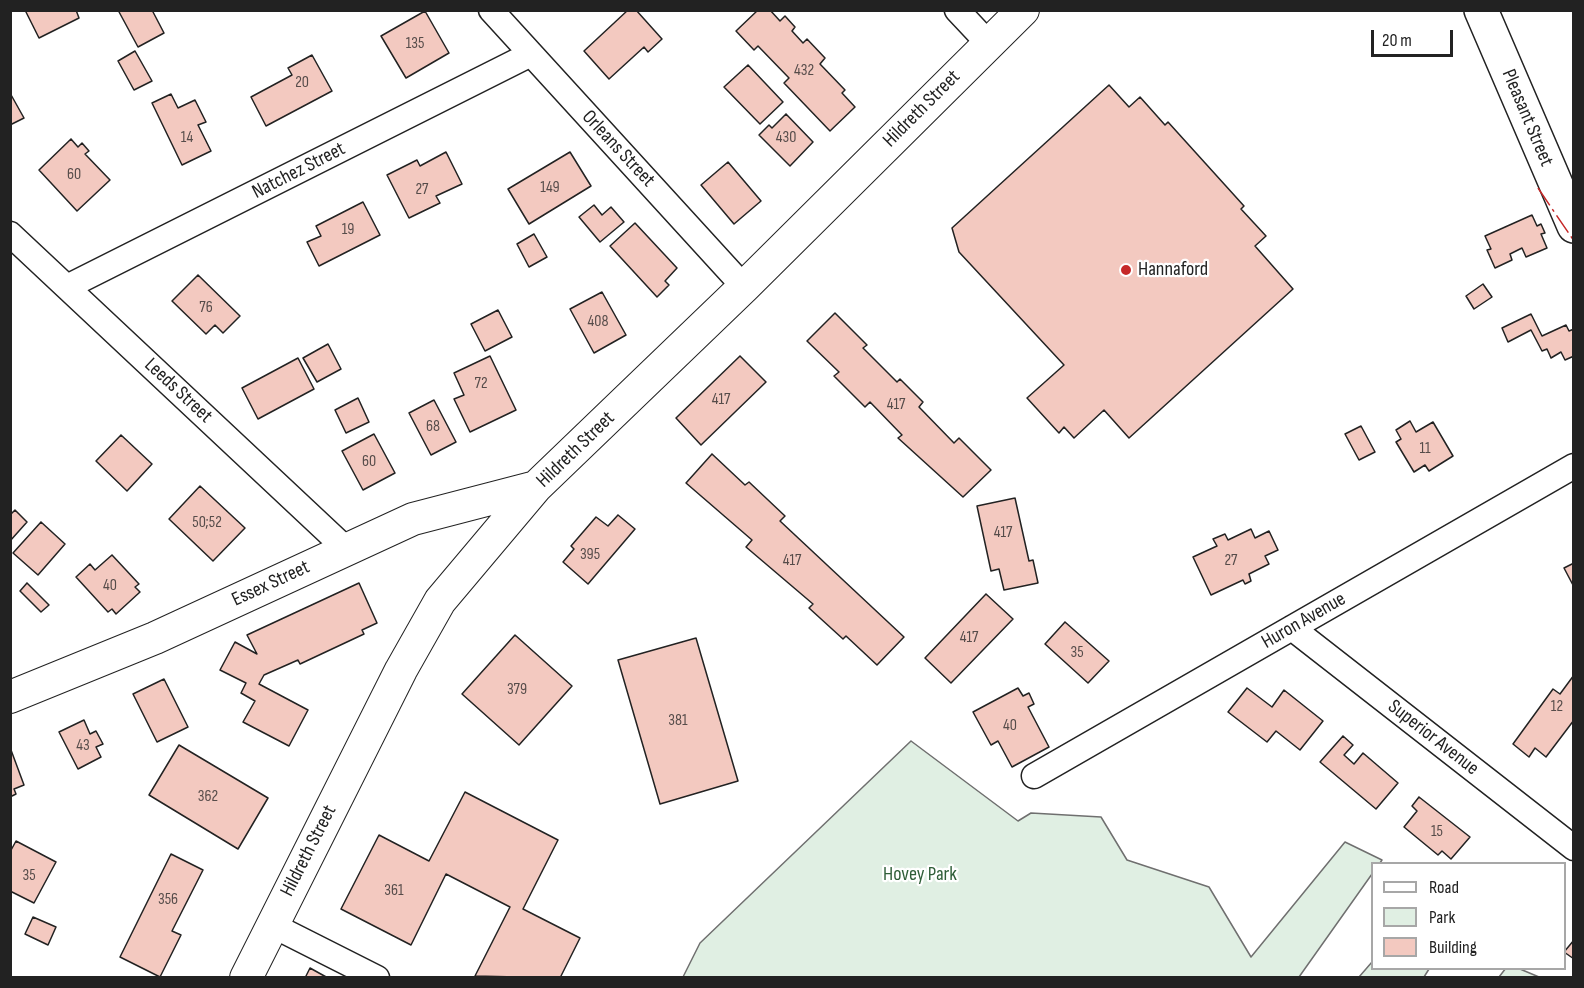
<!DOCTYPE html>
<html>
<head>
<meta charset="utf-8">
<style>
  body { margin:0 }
  #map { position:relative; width:1584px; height:988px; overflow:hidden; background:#fff; font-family:"Sofia Sans Condensed",sans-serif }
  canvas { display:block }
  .frame { position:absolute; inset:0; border:12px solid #222; pointer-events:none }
  .legend { position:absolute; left:1371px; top:862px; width:195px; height:108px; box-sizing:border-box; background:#fff; border:2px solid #a7a7a7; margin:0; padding:8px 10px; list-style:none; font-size:18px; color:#222 }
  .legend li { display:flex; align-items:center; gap:12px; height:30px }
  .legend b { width:30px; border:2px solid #a7a7a7 }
  .scale { position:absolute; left:1371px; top:30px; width:82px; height:27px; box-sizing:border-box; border:3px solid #222; border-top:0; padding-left:8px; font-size:18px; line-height:21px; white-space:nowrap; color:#222; -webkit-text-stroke:4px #fff; paint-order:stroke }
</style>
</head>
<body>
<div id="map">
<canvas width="1584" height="988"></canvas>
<div class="frame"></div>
<ul class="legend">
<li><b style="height:8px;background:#fff"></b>Road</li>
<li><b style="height:16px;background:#e0efe3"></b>Park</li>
<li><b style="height:16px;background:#f3c9c0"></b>Building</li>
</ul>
<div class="scale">20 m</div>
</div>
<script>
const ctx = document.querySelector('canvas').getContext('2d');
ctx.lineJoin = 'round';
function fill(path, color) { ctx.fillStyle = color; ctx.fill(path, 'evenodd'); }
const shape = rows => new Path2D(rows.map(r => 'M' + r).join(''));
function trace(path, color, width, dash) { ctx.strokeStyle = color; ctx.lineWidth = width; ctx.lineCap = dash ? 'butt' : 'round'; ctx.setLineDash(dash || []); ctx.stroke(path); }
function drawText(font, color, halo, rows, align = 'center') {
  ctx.font = font + ' "Sofia Sans Condensed",sans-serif'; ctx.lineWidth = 4.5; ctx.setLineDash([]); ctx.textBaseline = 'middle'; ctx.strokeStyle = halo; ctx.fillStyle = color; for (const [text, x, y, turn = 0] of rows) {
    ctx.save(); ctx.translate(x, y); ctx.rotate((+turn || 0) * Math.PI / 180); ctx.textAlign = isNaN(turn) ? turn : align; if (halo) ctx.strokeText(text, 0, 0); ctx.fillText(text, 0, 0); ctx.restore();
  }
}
const green = shape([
  [911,741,1018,821,1031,813,1101,817,1127,860,1209,887,1251,957,1345,842,1382,860,1380,863,1372,864,1372,874,1299,977,683,977,700,943,911,741],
  [1372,962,1372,968,1429,969,1424,977,1359,977,1372,962],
  [1506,968,1520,969,1539,977,1499,977,1506,968]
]);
fill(green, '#e0efe3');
trace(green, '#6f6f6f', 1.5);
const building = shape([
  [25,10,76,10,79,18,39,38,25,10],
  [118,10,152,10,164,33,138,47,118,10],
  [628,10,636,10,662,39,648,52,644,47,609,79,584,51,628,10],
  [758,10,770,10,780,21,785,16,795,27,792,31,803,43,807,39,825,58,820,64,845,90,842,93,855,107,830,131,784,83,789,78,758,46,754,50,736,31,758,10],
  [425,11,449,53,406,78,381,36,425,11],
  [135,51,152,81,134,90,118,61,135,51],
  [312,55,332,91,266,126,251,97,292,75,288,68,312,55],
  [748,65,783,102,760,124,724,87,748,65],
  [1109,85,1129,107,1140,97,1165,125,1168,122,1244,206,1241,209,1266,236,1255,246,1293,289,1129,438,1104,410,1074,438,1064,427,1059,433,1027,398,1064,365,959,252,952,228,1109,85],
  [10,93,24,118,10,125,10,93],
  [171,94,178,108,195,100,206,122,198,125,211,151,182,165,152,103,171,94],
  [786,114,813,142,790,166,759,135,769,125,772,128,786,114],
  [71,139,78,147,82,143,89,151,85,154,110,180,77,211,39,170,71,139],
  [446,152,462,184,436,196,440,203,409,218,387,175,417,160,420,166,446,152],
  [570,152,591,186,529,224,508,189,570,152],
  [728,162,761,201,734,224,701,185,728,162],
  [363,202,380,235,319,266,307,242,321,236,316,226,363,202],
  [594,205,602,215,611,207,624,222,600,242,579,217,594,205],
  [1532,215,1537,226,1541,224,1545,233,1541,234,1547,248,1526,257,1522,248,1510,254,1512,260,1495,268,1487,250,1491,249,1485,236,1532,215],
  [635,223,677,268,665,281,669,285,657,297,610,246,635,223],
  [534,234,547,257,529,267,517,244,534,234],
  [198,275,240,316,223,333,215,325,206,334,172,301,198,275],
  [1483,284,1492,297,1474,309,1466,296,1483,284],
  [602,292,626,335,594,353,570,309,602,292],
  [498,310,512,337,485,351,471,324,498,310],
  [835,313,867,345,863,348,897,382,900,379,923,402,919,407,954,443,959,438,991,470,963,497,898,438,902,435,870,402,865,407,834,376,839,372,807,341,835,313],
  [1531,314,1542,336,1566,325,1569,331,1574,329,1574,356,1565,360,1561,352,1551,358,1547,349,1542,351,1531,330,1508,342,1502,328,1531,314],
  [328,344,341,369,317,382,303,358,328,344],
  [490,356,516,410,470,432,454,399,464,395,454,373,490,356],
  [740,356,766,382,701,445,676,418,740,356],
  [298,358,314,389,258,419,242,388,298,358],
  [358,398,369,422,346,433,335,410,358,398],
  [434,400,456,442,431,455,409,413,434,400],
  [1410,421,1416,432,1433,422,1453,456,1429,471,1425,465,1414,472,1396,442,1401,439,1396,430,1410,421],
  [1361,426,1375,452,1359,460,1345,434,1361,426],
  [374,434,395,473,363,490,342,451,374,434],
  [121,435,152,464,127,491,96,461,121,435],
  [712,454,745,485,749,482,785,516,780,521,904,637,877,665,846,636,843,639,809,608,813,604,746,547,752,540,686,483,712,454],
  [200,486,245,528,213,561,169,519,200,486],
  [1015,498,1029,561,1033,560,1038,583,1004,590,999,569,991,571,977,506,1015,498],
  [15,510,27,522,10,541,10,515,15,510],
  [618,515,635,529,588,584,563,562,574,549,571,546,596,517,608,526,618,515],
  [41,522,65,544,38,575,13,553,41,522],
  [1251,529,1255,538,1269,531,1278,550,1265,556,1269,564,1249,574,1251,581,1245,584,1243,580,1211,595,1193,557,1217,546,1213,539,1225,534,1228,540,1251,529],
  [112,555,139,584,135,587,140,592,116,614,112,609,108,612,76,577,90,564,95,570,112,555],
  [1574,563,1574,587,1564,568,1574,563],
  [27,583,49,605,41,612,20,591,27,583],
  [359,583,377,623,362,630,364,634,300,664,298,660,264,675,259,684,308,710,289,746,243,722,255,701,241,693,246,683,220,670,235,642,257,654,247,635,359,583],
  [986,594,1013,619,951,683,925,658,986,594],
  [1065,622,1109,661,1088,683,1045,644,1065,622],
  [515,635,572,686,519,745,462,694,515,635],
  [696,638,738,781,660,804,618,660,696,638],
  [1574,675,1574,720,1546,757,1535,748,1529,757,1513,744,1553,689,1560,694,1574,675],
  [164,679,188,727,157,742,133,694,164,679],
  [1018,688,1023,696,1029,693,1034,704,1028,707,1049,747,1012,767,998,741,991,745,973,712,1018,688],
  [1247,688,1272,707,1284,690,1323,721,1300,750,1276,731,1267,742,1228,712,1247,688],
  [84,720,90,734,96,731,103,744,96,747,101,757,78,769,59,732,84,720],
  [1343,736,1353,745,1344,755,1354,764,1363,753,1398,783,1376,809,1320,762,1343,736],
  [179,745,268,798,238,849,149,795,179,745],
  [11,750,24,785,14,789,16,794,10,797,11,750],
  [465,792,558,840,523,909,580,938,560,978,475,976,510,907,446,874,411,945,341,909,379,835,429,861,465,792],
  [1419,797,1470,837,1451,859,1442,851,1438,855,1404,827,1417,811,1412,806,1419,797],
  [16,841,56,862,34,903,10,891,10,852,16,841],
  [171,854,203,870,172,931,181,935,160,977,120,957,171,854],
  [33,917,56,927,48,945,25,934,33,917],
  [1574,940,1574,959,1564,952,1574,940],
  [310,968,328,978,305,978,310,968]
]);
fill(building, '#f3c9c0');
trace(building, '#222', 1.5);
const minor = shape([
  [491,10,744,287],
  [957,10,988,43],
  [10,234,346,549],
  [67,287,531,54],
  [1292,628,1574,848],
  [1034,776,1574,466],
  [272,925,377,978]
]);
const tertiary = shape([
  [10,697,155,638,413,519,536,487],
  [246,978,401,670,440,601,536,487,744,287,1023,10]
]);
const secondary = shape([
  [1481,10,1574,226]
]);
trace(minor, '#222', 27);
trace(tertiary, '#222', 34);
trace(secondary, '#222', 36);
trace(minor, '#fff', 24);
trace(tertiary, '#fff', 32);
trace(secondary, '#fff', 33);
trace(shape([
  [1538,188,1574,241]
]), '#c62828', 1.5, [21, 4.5, 3, 4.5]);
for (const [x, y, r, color] of [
  [1126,270,6,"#c62828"]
]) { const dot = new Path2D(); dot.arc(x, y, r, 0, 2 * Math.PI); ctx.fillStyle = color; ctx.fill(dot); trace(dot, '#fff', 2); }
drawText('16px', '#564c4a', null, [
  ["135",415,44],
  ["432",804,71],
  ["20",302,83],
  ["14",187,138],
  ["430",786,138],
  ["60",74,175],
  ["149",550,188],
  ["27",422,190],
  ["19",348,230],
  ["76",206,308],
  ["408",598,322],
  ["72",481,384],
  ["417",721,400],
  ["417",896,405],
  ["68",433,427],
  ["11",1425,449],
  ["60",369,462],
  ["50;52",207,523],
  ["417",1003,533],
  ["395",590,555],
  ["417",792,561],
  ["27",1231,561],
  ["40",110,586],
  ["417",969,638],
  ["35",1077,653],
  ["379",517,690],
  ["12",1557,707],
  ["381",678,721],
  ["40",1010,726],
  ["43",83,746],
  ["362",208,797],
  ["15",1437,832],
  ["35",29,876],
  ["361",394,891],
  ["356",168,900]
]);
drawText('20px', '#222', '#fff', [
  ["Hildreth Street",922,109,-45],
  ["Pleasant Street",1527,118,67],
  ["Orleans Street",618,149,47],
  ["Natchez Street",299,171,-27],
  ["Leeds Street",178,391,43],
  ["Hildreth Street",576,450,-44],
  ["Essex Street",271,584,-25],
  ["Huron Avenue",1304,621,-30],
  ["Superior Avenue",1433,738,38],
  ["Hildreth Street",309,851,-63]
]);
drawText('20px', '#222', '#fff', [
  ["Hannaford",1138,270]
], 'left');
drawText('20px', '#2f5e38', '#fff', [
  ["Hovey Park",920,875]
]);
</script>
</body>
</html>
